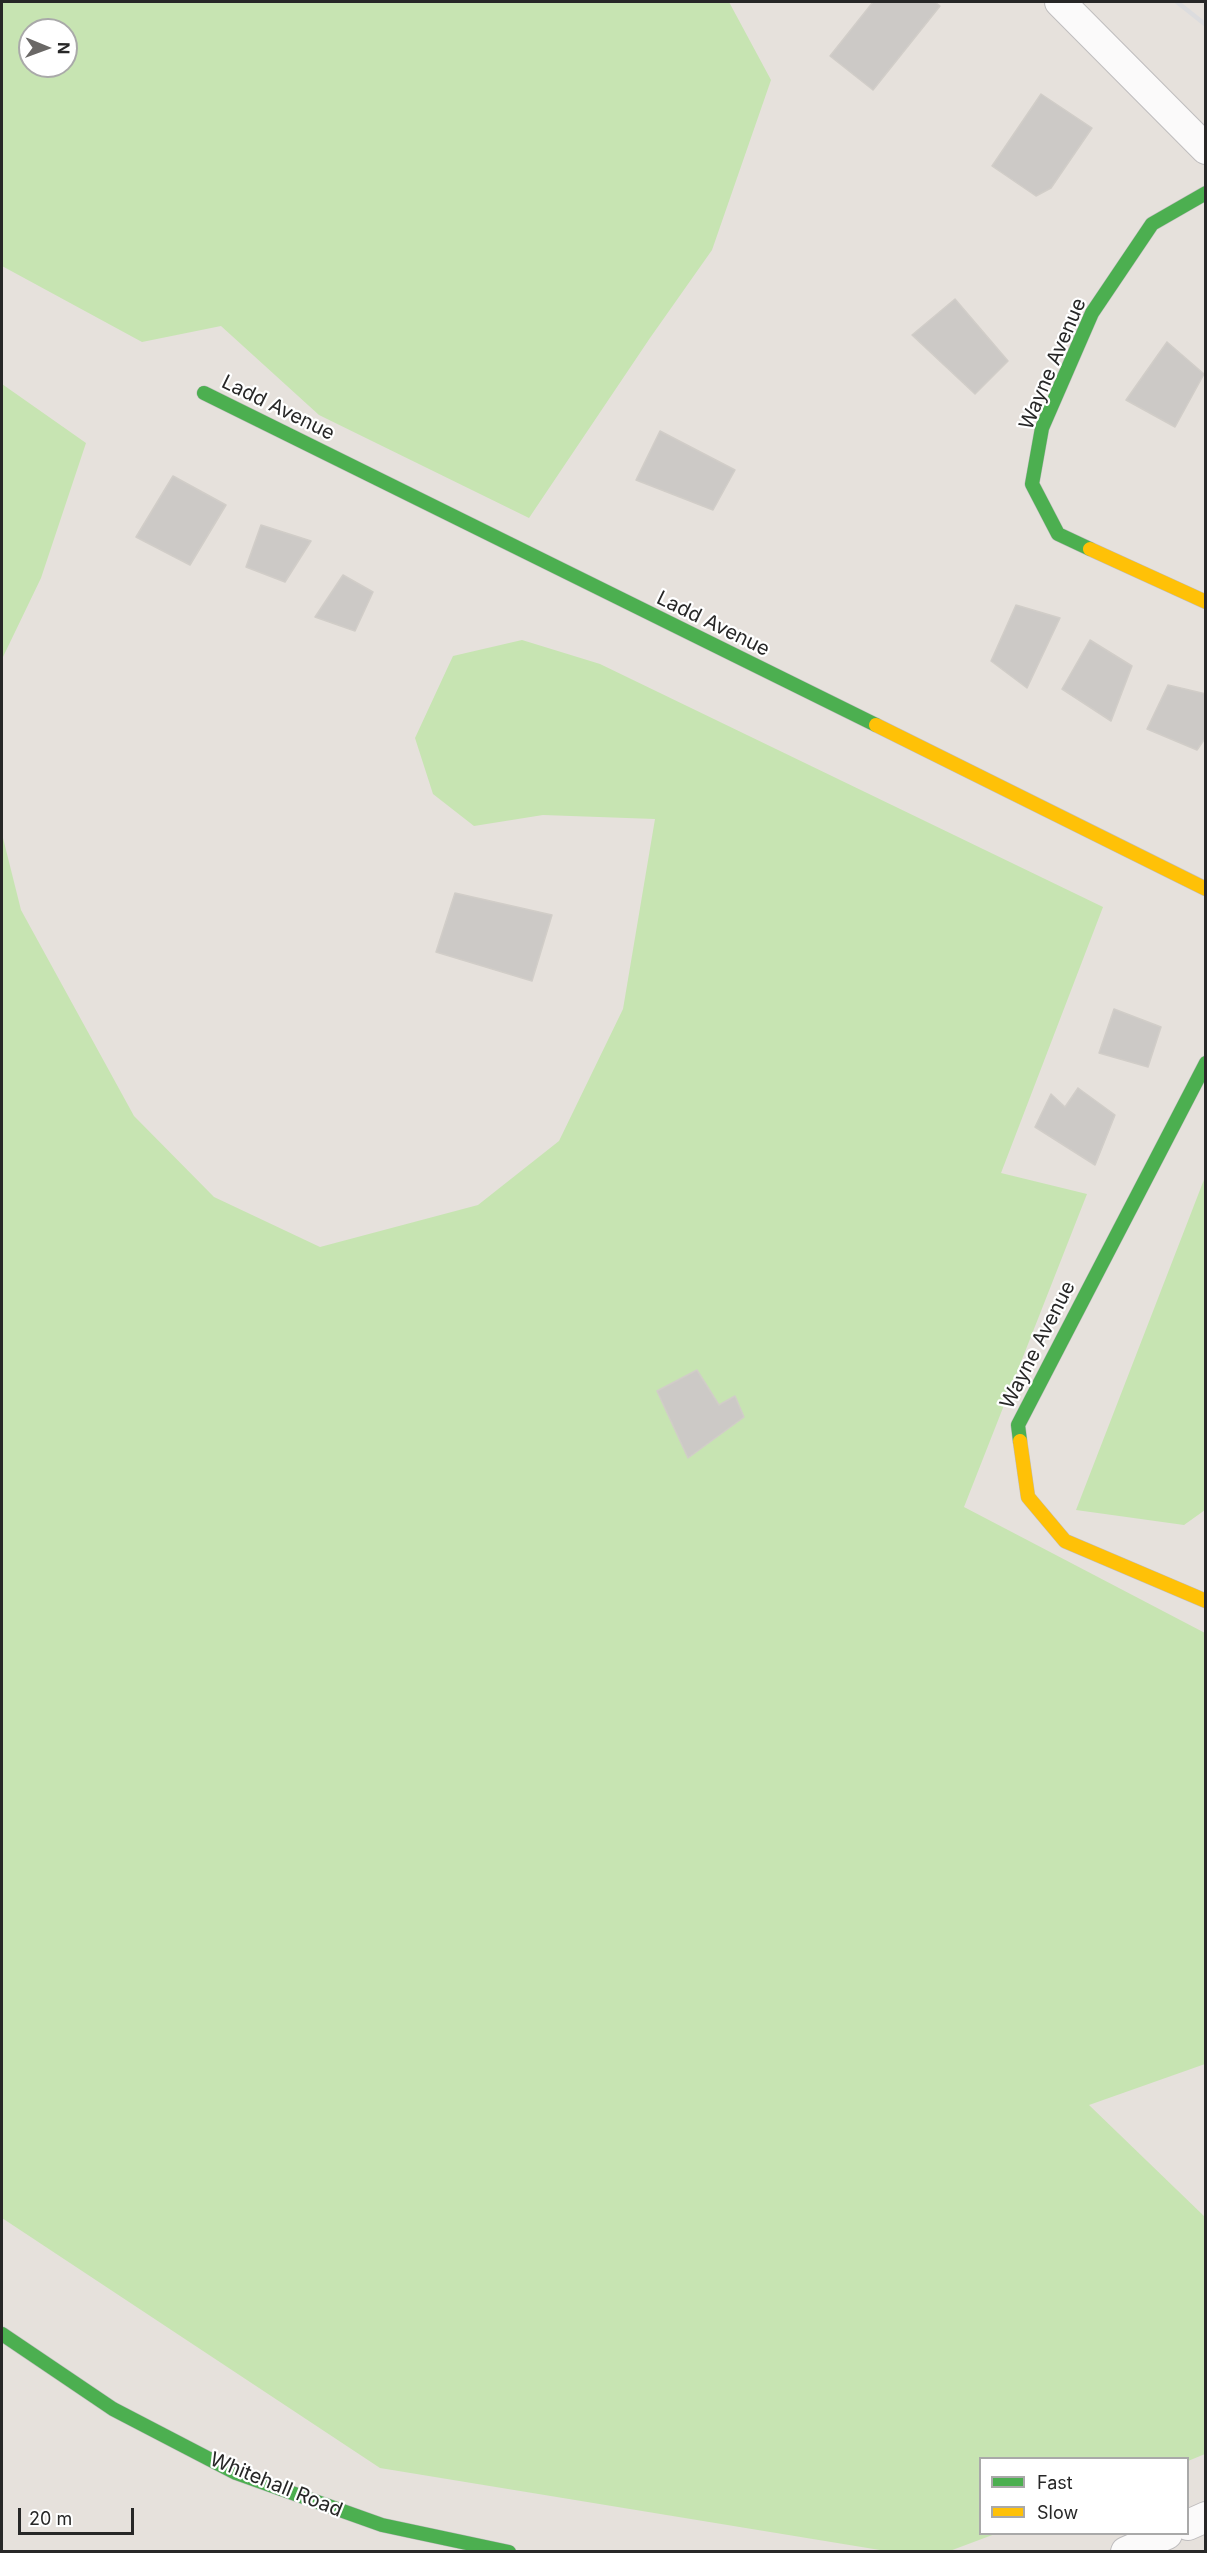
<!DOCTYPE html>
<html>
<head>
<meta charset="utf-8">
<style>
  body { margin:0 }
  #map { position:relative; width:1207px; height:2553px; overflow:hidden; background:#e6e1dc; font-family:Inter,sans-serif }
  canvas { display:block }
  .frame { position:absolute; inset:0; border:3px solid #272727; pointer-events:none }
  .legend { position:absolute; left:979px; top:2457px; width:210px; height:78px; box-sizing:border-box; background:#fff; border:2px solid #a9a9a9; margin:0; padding:8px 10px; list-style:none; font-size:18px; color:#272727 }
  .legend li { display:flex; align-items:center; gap:12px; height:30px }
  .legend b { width:30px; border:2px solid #a9a9a9 }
  .north { position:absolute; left:18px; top:18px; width:60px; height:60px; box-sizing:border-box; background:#fff; border:2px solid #a9a9a9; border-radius:50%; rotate:91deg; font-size:16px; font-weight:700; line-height:24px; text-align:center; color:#272727 }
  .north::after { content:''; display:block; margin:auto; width:21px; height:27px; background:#6a6866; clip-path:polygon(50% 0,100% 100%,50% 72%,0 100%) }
  .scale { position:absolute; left:18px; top:2508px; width:116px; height:27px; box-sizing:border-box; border:3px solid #272727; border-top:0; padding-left:8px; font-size:18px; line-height:21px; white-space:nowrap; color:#272727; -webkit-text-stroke:4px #fff; paint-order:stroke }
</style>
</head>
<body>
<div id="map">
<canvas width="1207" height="2553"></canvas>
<div class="frame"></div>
<ul class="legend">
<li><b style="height:8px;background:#4caf50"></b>Fast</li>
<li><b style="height:8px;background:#ffc107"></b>Slow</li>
</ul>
<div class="north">N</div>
<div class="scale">20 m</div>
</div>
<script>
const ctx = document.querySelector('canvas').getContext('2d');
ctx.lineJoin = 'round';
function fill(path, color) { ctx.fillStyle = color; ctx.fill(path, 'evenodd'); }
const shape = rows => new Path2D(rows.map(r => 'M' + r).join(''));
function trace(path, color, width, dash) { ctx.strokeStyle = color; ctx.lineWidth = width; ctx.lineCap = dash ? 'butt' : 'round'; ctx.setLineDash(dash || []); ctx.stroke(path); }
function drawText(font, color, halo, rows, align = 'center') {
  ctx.font = font + ' Inter,sans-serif'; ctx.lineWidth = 4.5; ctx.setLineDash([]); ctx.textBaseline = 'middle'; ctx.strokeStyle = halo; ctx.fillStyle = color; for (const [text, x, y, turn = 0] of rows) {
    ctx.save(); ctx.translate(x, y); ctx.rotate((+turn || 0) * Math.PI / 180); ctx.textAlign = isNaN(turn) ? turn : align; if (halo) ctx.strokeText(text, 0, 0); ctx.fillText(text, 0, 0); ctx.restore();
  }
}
fill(shape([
  [2,2,729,2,771,80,712,250,650,338,529,518,319,415,221,326,142,342,2,266],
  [30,30,66,30,66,66,30,66],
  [2,384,86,443,41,578,2,659],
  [522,640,600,664,1103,907,1001,1173,1087,1194,964,1507,1205,1633,1205,2064,1089,2105,1205,2217,1205,2454,1188,2461,1188,2458,980,2458,980,2534,995,2534,947,2552,886,2551,380,2468,2,2218,2,834,21,910,134,1116,214,1197,320,1247,478,1205,559,1141,623,1009,655,819,543,815,474,826,433,794,415,738,453,656],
  [1205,1177,1205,1510,1184,1525,1076,1510]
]), '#c7e4b2');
const building = shape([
  [873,2,935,2,940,6,873,90,830,56,873,2],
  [1041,94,1092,128,1051,188,1036,196,992,166,1041,94],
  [955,299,1008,361,975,394,912,335,955,299],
  [1167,342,1204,374,1175,427,1126,400,1167,342],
  [660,431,735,470,713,510,636,480,660,431],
  [173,476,226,505,190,565,136,537,173,476],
  [261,525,311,541,285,582,246,567,261,525],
  [343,575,373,592,355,631,315,617,343,575],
  [1016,605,1060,618,1027,688,991,661,1016,605],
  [1090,640,1132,666,1111,721,1062,689,1090,640],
  [1168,685,1206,694,1206,737,1197,750,1147,729,1168,685],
  [455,893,552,915,532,981,436,952,455,893],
  [1114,1009,1161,1027,1148,1067,1099,1053,1114,1009],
  [1078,1088,1115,1115,1095,1165,1035,1127,1051,1094,1065,1107,1078,1088],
  [697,1370,719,1405,735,1396,744,1417,688,1458,657,1391,697,1370]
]);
fill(building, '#ccc9c6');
trace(building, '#d1cdc8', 1.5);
const street = shape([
  [1060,2,1206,149],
  [1188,2525,1206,2517],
  [1126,2552,1167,2534]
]);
const fast = shape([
  [204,393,876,725],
  [1090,549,1058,534,1032,484,1042,428,1092,313,1152,224,1206,193],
  [1020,1441,1018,1425,1206,1063],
  [2,2334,113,2409,236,2473,382,2525,509,2552]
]);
const slow = shape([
  [1090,549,1206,602],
  [876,725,1206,889],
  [1020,1441,1028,1497,1065,1541,1206,1601]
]);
trace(street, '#bfbdbe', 32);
trace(fast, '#bfbdbe', 15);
trace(slow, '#bfbdbe', 15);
trace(street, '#fbfafa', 30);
trace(fast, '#4caf50', 14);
trace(slow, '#ffc107', 14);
trace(shape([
  [1177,2,1206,25]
]), '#dcdcde', 4.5);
drawText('20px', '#272727', '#fff', [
  ["Wayne Avenue",1053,364,-67],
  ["Ladd Avenue",278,408,26],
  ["Ladd Avenue",713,624,26],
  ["Wayne Avenue",1038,1345,-63],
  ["Whitehall Road",276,2485,22]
]);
</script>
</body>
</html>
